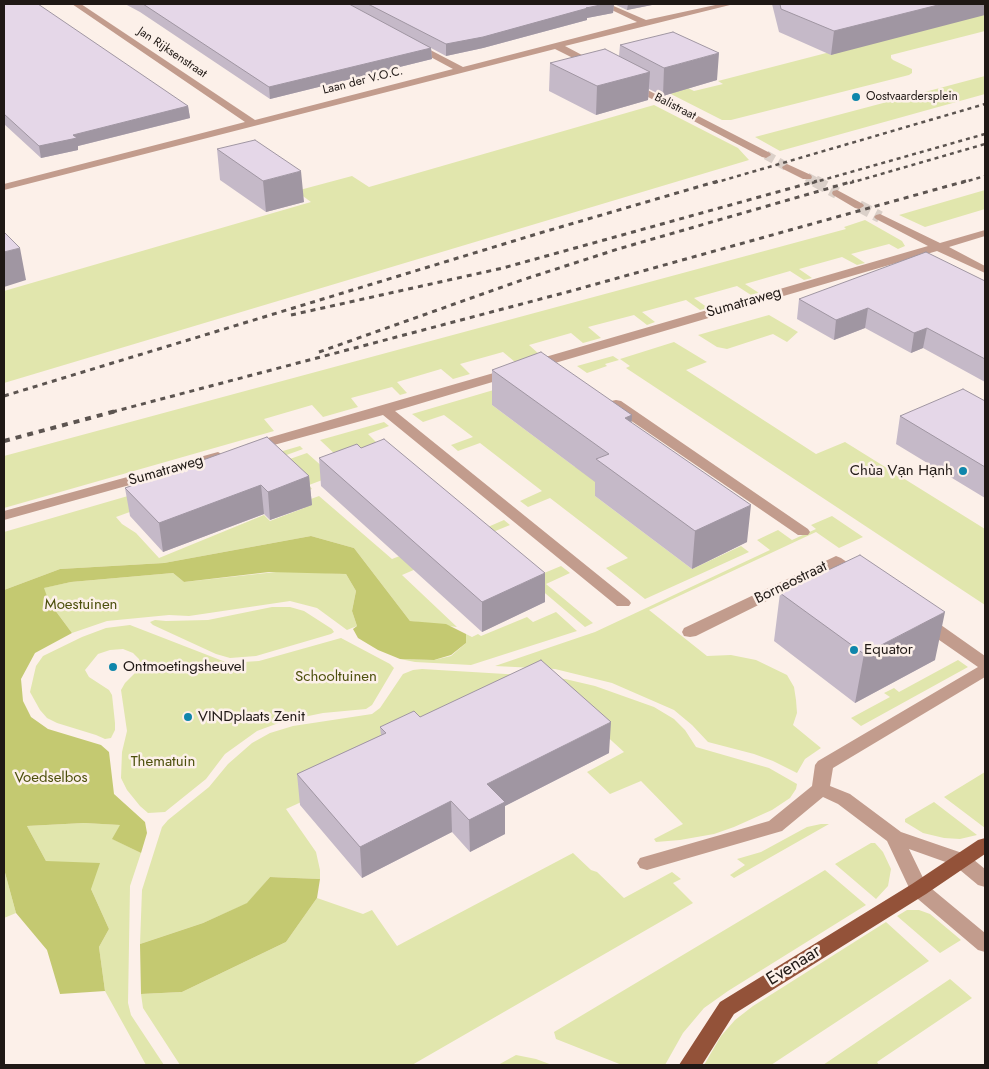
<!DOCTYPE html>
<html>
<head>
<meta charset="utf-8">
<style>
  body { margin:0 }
  #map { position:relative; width:989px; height:1069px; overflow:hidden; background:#fcf0e9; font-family:Jost,sans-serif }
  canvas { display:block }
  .frame { position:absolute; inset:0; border:5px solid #1f1815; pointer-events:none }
</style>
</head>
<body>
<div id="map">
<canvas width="989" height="1069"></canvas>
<div class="frame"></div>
</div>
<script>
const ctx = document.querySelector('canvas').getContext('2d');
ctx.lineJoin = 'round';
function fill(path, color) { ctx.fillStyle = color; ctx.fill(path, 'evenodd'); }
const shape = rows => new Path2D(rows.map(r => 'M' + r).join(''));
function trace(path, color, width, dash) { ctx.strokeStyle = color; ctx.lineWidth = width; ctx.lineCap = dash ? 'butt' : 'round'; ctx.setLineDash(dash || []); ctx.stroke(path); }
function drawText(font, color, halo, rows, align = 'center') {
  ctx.font = font + ' Jost,sans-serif'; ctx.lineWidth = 5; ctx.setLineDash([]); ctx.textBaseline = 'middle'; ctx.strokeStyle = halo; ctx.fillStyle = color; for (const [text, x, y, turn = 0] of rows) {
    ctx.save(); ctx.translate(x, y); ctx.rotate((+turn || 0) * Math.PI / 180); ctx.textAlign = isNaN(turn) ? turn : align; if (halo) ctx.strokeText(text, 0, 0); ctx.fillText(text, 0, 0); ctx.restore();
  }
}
fill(shape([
  [985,12,985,31,891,55,891,58,893,60,912,69,912,73,909,75,731,120,722,120,663,90,682,85,694,91,723,84,718,81],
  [985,76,985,94,780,151,755,137],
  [654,105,738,148,749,160,4,383,4,291,311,202,296,191,352,176,369,187],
  [985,190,985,209,925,227,899,215],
  [865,220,902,241,905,246,898,249,889,244,851,254,865,263,857,265,842,257,799,269,812,278,804,280,790,271,745,284,759,293,751,295,737,286,694,298,708,308,700,310,686,300,642,312,655,322,647,325,634,315,588,327,601,338,583,343,571,333,529,345,540,355,515,362,503,352,460,364,470,374,453,379,441,369,397,382,407,393,400,395,392,387,351,398,358,407,323,417,312,405,264,419,274,431,4,508,4,456,846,229,844,227],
  [769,315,798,332,787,342,773,334,727,349,717,347,698,335],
  [674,342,707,362,686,370,816,454,845,442,985,529,985,605,626,368,630,366,620,359],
  [613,356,619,360,605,364,607,366,587,373,577,366],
  [531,379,533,389,492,405,575,467,611,453,608,489,595,496,692,569,741,546,749,552,645,599,606,568,628,558,550,498,528,507,520,501,542,491,480,443,458,451,451,445,473,437,444,415,423,422,412,414],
  [384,422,389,426,368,434,377,443,338,457,320,440],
  [300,446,303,449,116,517,122,524,136,533,159,558,264,515,270,521,304,508,300,503,319,496,392,559,438,541,465,548,402,575,457,627,410,621,354,548,311,536,164,563,60,569,4,590,4,532],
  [307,453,333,476,309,485,312,489,300,493,270,466],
  [832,516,863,537,839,548,816,532,649,610,707,656,731,655,756,660,787,675,794,687,796,700,797,713,793,725,821,748,805,759,797,773,773,761,754,754,708,742,692,725,674,710,612,683,555,669,495,666,595,632,770,550,757,540,778,530,792,540,816,529,811,525],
  [504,520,510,525,488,534,537,576,561,566,570,573,546,584,593,623,585,627,474,533],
  [285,571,346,574,356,591,352,611,357,626,347,630,317,608,290,601,189,616,169,615,107,621,72,633,49,602,43,588,71,582,173,573,184,582],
  [272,607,290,607,304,611,332,629,334,632,331,634,256,656,230,658,216,654,153,625,150,622,155,620,166,621,208,620],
  [556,612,577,631,471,665,415,662,400,659,434,660,451,656,466,643,466,634,472,637,478,634,481,636,527,617,533,622],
  [130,625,228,663,259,661,341,638,390,664,394,668,372,705,366,709,323,713,284,721,257,731,225,754,206,779,165,812,148,813,140,806,127,790,121,778,122,752,127,731,121,690,125,683,141,667,139,659,133,653,123,649,110,650,98,654,85,670,89,677,109,690,112,695,115,723,115,730,111,738,105,739,96,735,57,723,47,718,40,710,30,692,36,666,43,656,82,637,106,628],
  [958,660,968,667,861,726,851,718,890,697,884,693,894,688,899,692],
  [422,669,539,676,565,679,595,686,654,707,674,719,685,730,696,747,769,768,797,784,796,789,790,798,772,810,734,827,714,834,680,840,656,842,654,839,683,824,641,781,610,794,587,772,624,752,579,711,378,767,286,809,316,852,320,870,320,879,270,877,248,903,203,923,140,944,142,890,162,827,168,820,209,787,228,764,252,743,270,733,293,726,372,714,380,708,403,674,413,670],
  [985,772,985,828,944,797],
  [934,802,977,835,960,839,944,838,923,833,905,822,905,819],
  [84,823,121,825,113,839,141,853,130,886,128,1003,131,1015,164,1065,146,1065,105,991,99,947,109,929,91,889,46,861,27,826],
  [821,824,829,824,734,878,730,875,745,865,737,859,761,852,807,827],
  [871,843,875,843,883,852,891,869,888,886,876,899,835,864],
  [573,853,591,870,597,872,624,898,672,872,681,879,673,883,693,903,412,1065,180,1065,143,1008,141,994,182,992,286,942,317,898,363,914,372,910,397,946],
  [4,869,16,913,4,918],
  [825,870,866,905,728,991,704,1008,683,1033,665,1065,622,1065,556,1039,554,1032],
  [907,910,919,910,930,914,961,940,940,953,897,916],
  [886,922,929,961,771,1065,704,1065,721,1036,735,1020,753,1006],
  [950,979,972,998,877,1062,879,1065,823,1065],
  [516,1055,536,1059,552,1065,498,1065]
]), '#e1e6ad');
fill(shape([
  [311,536,354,548,410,621,446,624,466,634,466,643,451,655,434,660,400,659,378,650,358,638,353,629,357,626,352,611,356,591,346,574,269,572,184,582,173,573,71,582,44,588,49,602,72,633,35,653,21,679,23,701,31,717,48,729,101,745,109,752,114,794,145,822,147,833,141,853,112,839,120,825,84,823,27,826,46,861,100,863,91,889,109,929,99,947,105,991,60,994,47,950,16,913,4,869,4,590,60,569,164,563],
  [270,877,320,879,317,898,286,942,182,992,141,994,140,944,203,923,247,903]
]), '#c4c971');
trace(shape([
  [766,155,787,167],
  [807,177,818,183]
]), '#dbd0c9', 9, [9, 5]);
trace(shape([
  [815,181,837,193],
  [859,206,880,217]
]), '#dbd0c9', 12, [12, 6]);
fill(shape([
  [72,4,81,4,255,120,453,69,412,47,410,45,415,42,463,67,637,22,599,4,609,4,646,20,720,4,734,4,565,46,597,63,597,67,591,67,555,49,4,190,4,184,245,122,72,4],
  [632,82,770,153,771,155,766,158,762,157,629,87,627,85,632,82],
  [787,164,811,175,812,177,811,179,803,179,783,169,782,167,787,164],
  [837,190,863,204,864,206,859,209,855,208,833,195,832,193,833,191,837,190],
  [880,214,940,243,985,230,985,236,949,247,985,266,985,273,937,251,538,368,533,369,527,365,528,362,928,246,876,219,874,217,876,215,880,214],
  [511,368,516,369,518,372,516,375,395,411,629,600,631,603,629,606,617,606,383,415,252,451,245,447,247,444,511,368],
  [616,400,621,401,808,529,810,532,808,535,798,535,611,407,609,404,611,401,616,400],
  [218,452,225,456,223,459,4,520,4,511,218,452],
  [836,556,841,558,861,572,864,575,861,578,851,578,835,567,696,636,690,637,684,636,682,632,684,628,836,556],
  [925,617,931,618,985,656,985,677,833,768,830,786,850,794,901,832,968,855,985,869,985,887,978,885,954,865,909,849,926,884,985,933,985,952,978,950,912,894,887,841,838,804,823,797,782,831,647,870,640,868,637,863,640,858,769,821,812,786,815,765,818,761,978,667,919,626,917,622,919,618,925,617]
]), '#c29c8d');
fill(shape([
  [985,838,985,854,926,894,734,1014,702,1065,679,1065,720,1002,912,884,978,840,985,838]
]), '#935239');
trace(shape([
  [714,183,985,104],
  [812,183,985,134],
  [850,183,985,144],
  [961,183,985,176]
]), '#5c5450', 2.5, [4, 4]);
trace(shape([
  [291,315,503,268,817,181],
  [319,352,522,280,618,249,854,181],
  [4,396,540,233,718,181],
  [112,412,571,291,966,181]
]), '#5c5450', 3, [5, 5]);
trace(shape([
  [4,441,116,411]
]), '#5c5450', 4, [6, 6]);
fill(shape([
  [4,4,188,106,190,118,78,146,78,150,41,158,4,124],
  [125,4,657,4,627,10,614,4,613,13,587,18,587,20,483,48,446,56,431,48,432,59,270,99,140,12],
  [772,4,985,4,831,55,779,32],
  [620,45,717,80,663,96,649,89,648,100,596,115,549,91,550,63,619,56],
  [217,149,304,202,266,212,220,180],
  [985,281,985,382,923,348,911,353,865,328,834,340,797,319,799,299],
  [492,370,631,422,747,542,692,569,595,496,595,482,492,405],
  [985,401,985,498,896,444,900,416],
  [319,458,545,602,482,632,321,486],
  [309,476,312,505,270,520,264,514,163,552,130,516,125,488],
  [780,593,935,660,855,703,774,641],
  [420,717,609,753,505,806,505,834,470,852,452,832,362,878,300,805,297,774,381,735,380,727]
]), '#c5b9c8');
fill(shape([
  [605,4,614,4,613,13,587,18,587,20,483,48,446,56,446,44,586,8],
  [628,4,657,4,627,10],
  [942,4,985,4,985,15,831,55,834,31],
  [431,48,432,59,270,99,269,87],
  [719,53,717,80,663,96,664,68],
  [650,72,648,100,596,115,597,86],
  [188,106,190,118,78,146,78,150,41,158,39,146,73,135],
  [301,171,304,202,266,212,263,181],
  [20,248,26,280,4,287,4,252],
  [868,308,865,328,834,340,836,320],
  [927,328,923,348,911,353,914,333],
  [632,415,630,451,625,418],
  [309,476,312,505,270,520,268,492],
  [261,485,264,514,163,552,159,523],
  [751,505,747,542,692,569,695,531],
  [545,573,545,602,482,632,482,602],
  [945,612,935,660,855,703,864,654],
  [611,722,609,753,505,806,505,834,470,852,469,820,487,784],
  [451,801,452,832,362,878,360,847]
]), '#a096a2');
const building = shape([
  [4,4,38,4,188,106,73,135,77,138,39,146,4,114,4,4],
  [143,4,349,4,431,48,269,87,143,4],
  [368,4,605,4,586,8,588,8,483,37,446,44,368,4],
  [780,4,942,4,834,31,781,9,780,4],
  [673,32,719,53,664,68,620,45,673,32],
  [605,49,650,72,597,86,550,63,605,49],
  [255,140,301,171,263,181,217,149,255,140],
  [4,232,20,248,4,252,4,232],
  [926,252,985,281,985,359,927,328,914,333,868,308,836,320,799,299,926,252],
  [541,352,632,415,625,418,751,505,695,531,596,459,609,454,492,370,541,352],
  [963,389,985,401,985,467,900,416,963,389],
  [267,437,309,476,268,492,261,485,159,523,125,488,267,437],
  [384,439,545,573,482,602,319,458,357,444,361,448,384,439],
  [860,555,945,612,864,654,780,593,860,555],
  [541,660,611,722,487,784,505,802,469,820,451,801,360,847,297,774,386,733,380,727,414,711,420,717,541,660]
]);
fill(building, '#e5d7e8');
trace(building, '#a096a2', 1);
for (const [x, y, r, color] of [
  [856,97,5,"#0f86ab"],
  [963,471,5,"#0f86ab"],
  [854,650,5,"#0f86ab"],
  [113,667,5,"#0f86ab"],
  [188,717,5,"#0f86ab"]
]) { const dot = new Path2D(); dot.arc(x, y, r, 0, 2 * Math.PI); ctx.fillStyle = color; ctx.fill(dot); trace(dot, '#fcf0e9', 2); }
drawText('12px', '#1f1815', '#fcf0e9', [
  ["Jan Rijksenstraat",172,53,34],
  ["Laan der V.O.C.",363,81,-14],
  ["Balistraat",675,107,27]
]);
drawText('12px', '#1f1815', '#fcf0e9', [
  ["Oostvaardersplein",866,97]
], 'left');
drawText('15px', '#1f1815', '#fcf0e9', [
  ["Sumatraweg",744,303,-16],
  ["Sumatraweg",166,471,-16],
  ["Borneostraat",791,583,-26]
]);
drawText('15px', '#1f1815', '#fcf0e9', [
  ["Chùa Vạn Hạnh",953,471,"right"],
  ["Equator",864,650],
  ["Ontmoetingsheuvel",123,667],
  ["VINDplaats Zenit",198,717]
], 'left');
drawText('15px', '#4d500d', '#fcf0e9', [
  ["Moestuinen",81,605],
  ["Schooltuinen",336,677],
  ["Thematuin",163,762],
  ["Voedselbos",51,778]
]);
drawText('18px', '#1f1815', '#fcf0e9', [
  ["Evenaar",794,966,-32]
]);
</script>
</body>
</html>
